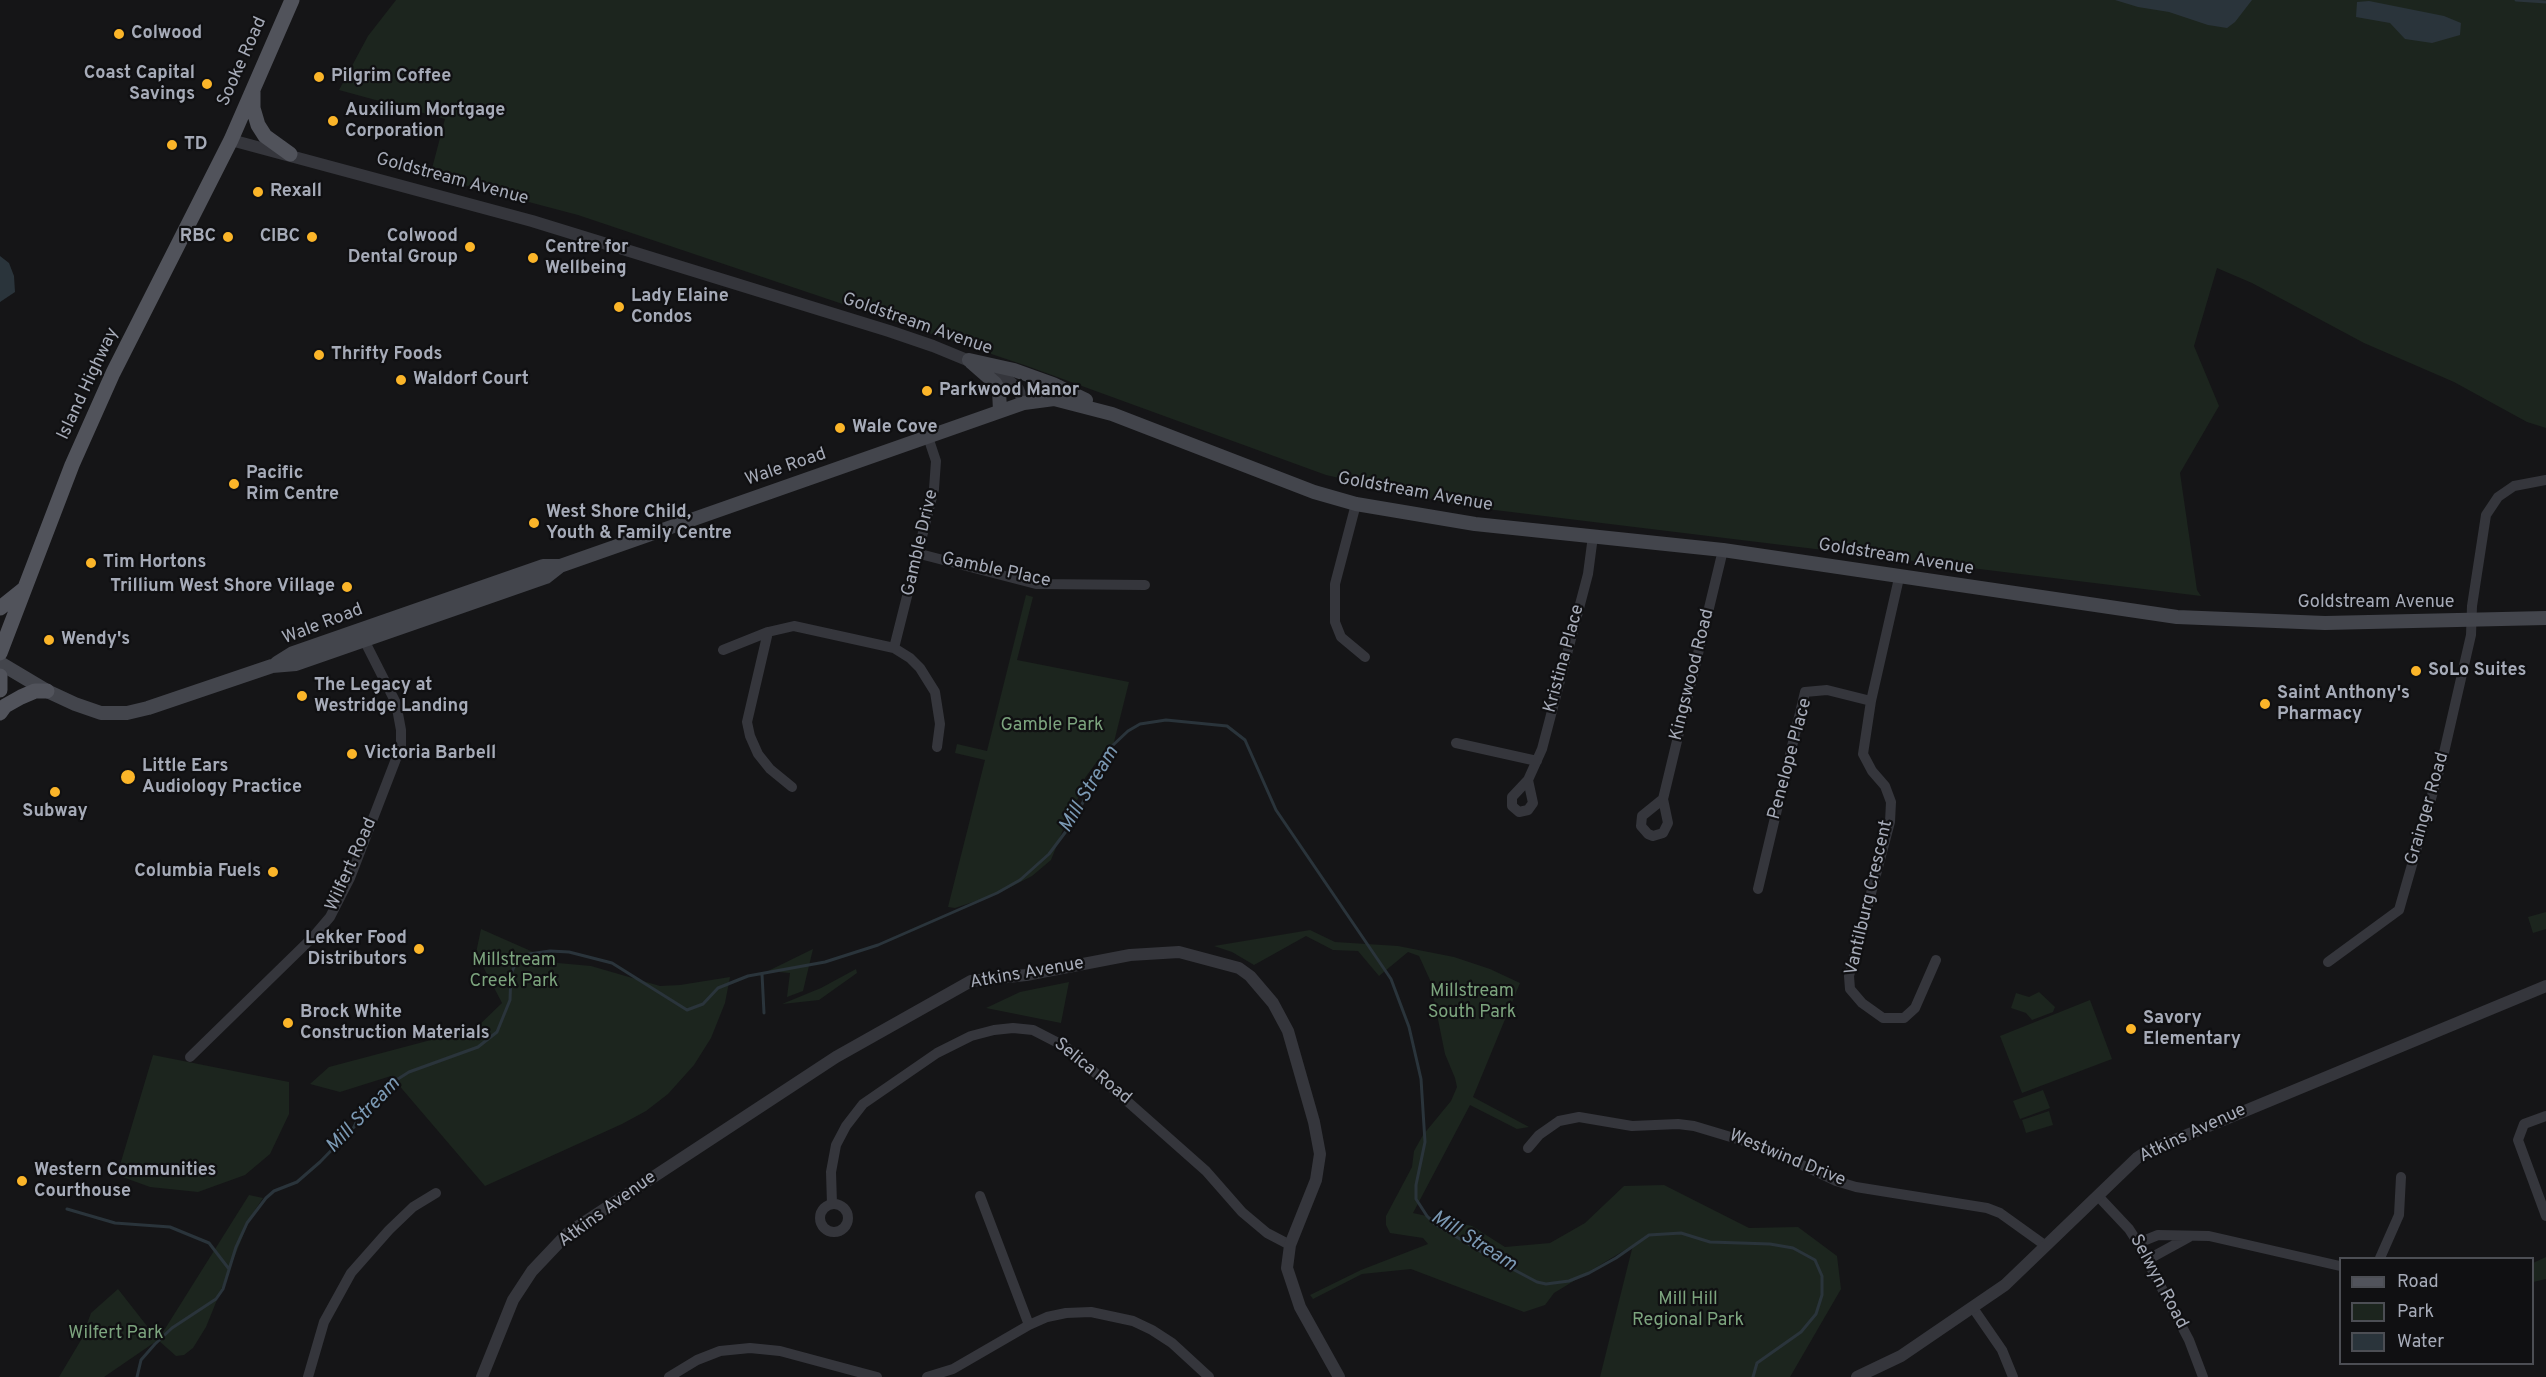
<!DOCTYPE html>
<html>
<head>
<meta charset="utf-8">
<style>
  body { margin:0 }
  #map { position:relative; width:2546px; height:1377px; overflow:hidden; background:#151517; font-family:Overpass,sans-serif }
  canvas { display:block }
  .legend { position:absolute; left:2339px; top:1257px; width:195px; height:108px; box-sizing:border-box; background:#101012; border:2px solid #4c4e54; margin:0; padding:8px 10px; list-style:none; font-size:18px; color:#a6abb8 }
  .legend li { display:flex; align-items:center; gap:12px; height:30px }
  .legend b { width:30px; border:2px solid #4c4e54 }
</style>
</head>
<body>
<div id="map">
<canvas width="2546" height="1377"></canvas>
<ul class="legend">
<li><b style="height:8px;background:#51535b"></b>Road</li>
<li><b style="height:16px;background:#1c251e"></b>Park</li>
<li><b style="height:16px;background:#2a343b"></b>Water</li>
</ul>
</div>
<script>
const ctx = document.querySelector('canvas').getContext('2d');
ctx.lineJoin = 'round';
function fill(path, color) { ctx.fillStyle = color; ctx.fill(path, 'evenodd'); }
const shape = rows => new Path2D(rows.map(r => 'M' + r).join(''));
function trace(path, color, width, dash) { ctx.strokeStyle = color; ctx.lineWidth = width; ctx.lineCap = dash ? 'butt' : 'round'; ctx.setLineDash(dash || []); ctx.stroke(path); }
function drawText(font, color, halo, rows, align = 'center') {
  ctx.font = font + ' Overpass,sans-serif'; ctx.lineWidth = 4.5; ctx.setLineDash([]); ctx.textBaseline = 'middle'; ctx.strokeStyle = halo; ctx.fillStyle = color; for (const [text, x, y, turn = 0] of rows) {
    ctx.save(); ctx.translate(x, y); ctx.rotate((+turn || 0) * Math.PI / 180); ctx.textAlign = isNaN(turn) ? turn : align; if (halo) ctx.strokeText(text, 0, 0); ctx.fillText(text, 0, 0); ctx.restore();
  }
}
fill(shape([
  [396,0,2546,0,2546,428,2527,422,2454,382,2364,343,2252,283,2217,268,2194,346,2219,406,2180,473,2197,590,2201,596,1462,506,1326,475,1027,366,578,215,430,176,445,119,339,90,368,36],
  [1026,595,1033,597,1017,660,1129,682,1112,750,1098,760,1085,778,1082,791,1068,817,1051,860,1032,876,997,894,955,908,948,907,985,760,955,753,957,744,987,751],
  [2546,912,2546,929,2533,933,2528,917],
  [481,929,558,963,591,966,660,986,680,985,730,977,725,1003,711,1038,694,1065,668,1094,646,1111,622,1124,485,1186,391,1076,340,1092,310,1084,329,1067,476,1028,502,1003,476,953],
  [1310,930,1335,942,1398,946,1454,957,1490,969,1520,983,1473,1097,1529,1127,1517,1129,1470,1105,1413,1213,1472,1226,1505,1247,1550,1243,1585,1223,1624,1186,1664,1185,1749,1228,1798,1227,1837,1256,1841,1289,1790,1377,1600,1377,1633,1245,1554,1293,1545,1305,1524,1312,1411,1269,1362,1274,1313,1299,1310,1295,1361,1270,1428,1244,1423,1238,1390,1233,1386,1225,1386,1216,1412,1167,1414,1151,1423,1135,1451,1101,1457,1087,1455,1078,1445,1054,1430,980,1419,956,1408,952,1379,976,1358,951,1333,950,1306,936,1254,965,1232,952,1214,946],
  [813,949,803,991,787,997,790,973,768,971],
  [856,969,857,973,819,1000,782,1004,821,988],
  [1069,982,1061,1023,986,1008,1020,992],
  [2039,992,2055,1007,2053,1012,2032,1020,2026,1013,2011,1008,2016,993,2029,997],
  [2090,1000,2112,1059,2022,1093,2000,1036],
  [153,1055,289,1082,289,1114,270,1154,245,1175,198,1192,150,1187,117,1175],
  [2043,1090,2050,1108,2020,1119,2013,1101],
  [2049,1111,2053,1125,2026,1133,2022,1120],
  [249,1195,263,1198,251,1216,206,1327,193,1348,184,1355,176,1356,158,1340,104,1377,59,1377,81,1340,91,1313,118,1289,158,1340],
  [2546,1257,2546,1279,2533,1282,2533,1263]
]), '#1c251e');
fill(shape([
  [2115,0,2252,0,2235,22,2227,28,2208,25,2169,12,2138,7],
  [2369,1,2444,16,2461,23,2460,35,2432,43,2405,39,2390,23,2356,17,2357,2],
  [0,256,9,263,14,276,15,292,0,302]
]), '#2a343b');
trace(shape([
  [2516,0,2546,2],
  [762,974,764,1013],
  [67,1209,115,1223,170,1227,209,1243,229,1269],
  [137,1377,141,1360,155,1344,172,1328,216,1299,223,1289,236,1247,247,1223,266,1198,274,1191,297,1182,320,1162,354,1127,361,1112,390,1084,409,1072,478,1047,497,1032,510,1000,511,974,517,960,529,954,550,951,569,952,612,963,687,1010,703,1004,718,988,748,976,825,962,878,945,997,893,1020,880,1049,854,1073,822,1111,747,1128,731,1140,724,1166,720,1227,726,1245,740,1276,810,1391,979,1409,1027,1421,1079,1425,1142,1416,1185,1416,1199,1427,1216,1435,1224,1490,1257,1537,1282,1546,1284,1569,1281,1589,1273,1616,1258,1649,1235,1681,1233,1710,1242,1770,1244,1793,1248,1815,1260,1822,1276,1822,1295,1816,1314,1801,1332,1757,1363,1753,1377]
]), '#2a343b', 3);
trace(shape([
  [1356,504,1335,584,1335,622,1341,637,1365,657],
  [920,554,1036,584,1145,585],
  [1899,578,1871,701,1863,754,1872,771,1885,786,1891,802,1890,822,1849,976,1850,989,1862,1003,1883,1018,1904,1018,1915,1008,1936,960],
  [768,632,747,722,750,736,758,754,770,769,792,787],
  [894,648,934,489,936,461,928,437],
  [723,650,768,632,794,626,894,648,910,658,920,668,935,692,940,724,937,747],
  [1456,743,1537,761],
  [1528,780,1533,803,1528,810,1519,812,1512,806,1512,797,1528,780,1542,749,1588,574,1593,536],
  [1663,799,1642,816,1641,826,1648,834,1653,836,1663,833,1668,823,1663,799,1723,550],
  [1758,889,1805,692,1827,690,1871,701],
  [2328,962,2399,910,2443,757,2471,635,2472,606,2486,515,2498,497,2514,486,2546,480],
  [190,1057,313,937,330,917,350,878,401,746,401,730,396,703,361,634],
  [2546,1116,2524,1124,2518,1140,2546,1216],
  [1528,1148,1539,1135,1559,1121,1579,1117,1632,1126,1678,1124,1694,1126,1764,1147,1836,1181,1856,1187,1987,1208,2000,1213,2046,1246],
  [980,1196,1029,1325],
  [2098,1196,2129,1229,2138,1243,2189,1340,2203,1377],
  '820 1218a14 14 0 1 1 28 0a14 14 0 1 1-28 0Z',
  [832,1204,831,1172,836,1145,846,1126,863,1104,937,1053,971,1036,994,1030,1013,1028,1033,1030,1066,1047,1206,1171,1242,1212,1267,1233,1290,1245],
  [2138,1243,2158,1235,2209,1236,2340,1266],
  [2380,1258,2399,1215,2401,1177],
  [2147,1260,2189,1237],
  [1973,1308,2002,1350,2013,1377],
  [308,1377,324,1322,351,1273,389,1230,413,1207,436,1193],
  [669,1377,697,1360,720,1351,750,1348,780,1351,877,1377],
  [927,1377,953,1369,1029,1325,1047,1317,1066,1313,1091,1312,1133,1321,1152,1330,1172,1343,1209,1377]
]), '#35363c', 10);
trace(shape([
  [231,140,532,221,889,331,933,346,1001,374,1018,389,1024,403],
  [482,1377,513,1300,532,1271,568,1233,836,1057,971,981,1026,975,1130,955,1179,952,1239,968,1250,976,1273,1003,1288,1031,1314,1122,1320,1154,1316,1180,1290,1245,1287,1268,1300,1307,1339,1377],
  [1857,1377,1901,1356,2005,1285,2137,1158,2146,1152,2546,986]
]), '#35363c', 12);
trace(shape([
  [969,360,1014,370,1053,384,1086,400],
  [971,362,995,383,999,390,1000,411],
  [0,663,47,691,75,704,101,713,127,713,148,708,272,666,296,664,460,607,546,577,560,566,1024,403,1054,399,1112,414,1314,492,1356,504,1475,524,1723,550,2177,617,2325,623,2546,618],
  [277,663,293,653,543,566,560,566]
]), '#43454c', 14);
trace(shape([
  [253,92,253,108,258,125,265,136,290,154],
  [0,608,24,589],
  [0,653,72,465,113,373,231,140,292,0],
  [0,676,0,690],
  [0,713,5,706,21,697,35,691,47,691]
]), '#51535b', 15);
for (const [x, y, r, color] of [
  [119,34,6,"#fbb529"],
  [319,77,6,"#fbb529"],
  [207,84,6,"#fbb529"],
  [333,121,6,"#fbb529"],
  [172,145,6,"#fbb529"],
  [258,192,6,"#fbb529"],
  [228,237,6,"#fbb529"],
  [312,237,6,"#fbb529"],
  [470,247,6,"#fbb529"],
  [533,258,6,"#fbb529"],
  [619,307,6,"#fbb529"],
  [319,355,6,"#fbb529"],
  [401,380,6,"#fbb529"],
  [927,391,6,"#fbb529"],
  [840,428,6,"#fbb529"],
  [234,484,6,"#fbb529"],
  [534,523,6,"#fbb529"],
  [91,563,6,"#fbb529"],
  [347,587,6,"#fbb529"],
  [49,640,6,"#fbb529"],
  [2416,671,6,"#fbb529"],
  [302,696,6,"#fbb529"],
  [2265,704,6,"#fbb529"],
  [352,754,6,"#fbb529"],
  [128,777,8,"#fbb529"],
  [55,792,6,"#fbb529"],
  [273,872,6,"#fbb529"],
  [419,949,6,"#fbb529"],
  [288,1023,6,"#fbb529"],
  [2131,1029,6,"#fbb529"],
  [22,1181,6,"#fbb529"]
]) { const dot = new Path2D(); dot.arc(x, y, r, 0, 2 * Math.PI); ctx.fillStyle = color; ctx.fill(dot); trace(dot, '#101012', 2); }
drawText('bold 18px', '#a6abb8', '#101012', [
  ["Colwood",131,34],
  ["Coast Capital",195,74,"right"],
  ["Savings",195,95,"right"],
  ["Pilgrim Coffee",331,77],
  ["Auxilium Mortgage",345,111],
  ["Corporation",345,132],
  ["TD",184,145],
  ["Rexall",270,192],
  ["RBC",216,237,"right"],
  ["CIBC",300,237,"right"],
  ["Colwood",458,237,"right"],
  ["Dental Group",458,258,"right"],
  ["Centre for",545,248],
  ["Wellbeing",545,269],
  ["Lady Elaine",631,297],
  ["Condos",631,318],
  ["Thrifty Foods",331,355],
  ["Waldorf Court",413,380],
  ["Parkwood Manor",939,391],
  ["Wale Cove",852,428],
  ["Pacific",246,474],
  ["Rim Centre",246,495],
  ["West Shore Child,",546,513],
  ["Youth & Family Centre",546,534],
  ["Tim Hortons",103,563],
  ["Trillium West Shore Village",335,587,"right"],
  ["Wendy's",61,640],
  ["SoLo Suites",2428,671],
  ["The Legacy at",314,686],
  ["Westridge Landing",314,707],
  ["Saint Anthony's",2277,694],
  ["Pharmacy",2277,715],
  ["Victoria Barbell",364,754],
  ["Little Ears",142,767],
  ["Audiology Practice",142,788],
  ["Subway",55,812,"center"],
  ["Columbia Fuels",261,872,"right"],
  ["Lekker Food",407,939,"right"],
  ["Distributors",407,960,"right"],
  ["Brock White",300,1013],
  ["Construction Materials",300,1034],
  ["Savory",2143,1019],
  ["Elementary",2143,1040],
  ["Western Communities",34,1171],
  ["Courthouse",34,1192]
], 'left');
drawText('18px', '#a6abb8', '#101012', [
  ["Sooke Road",243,62,-66],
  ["Goldstream Avenue",452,180,15],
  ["Goldstream Avenue",917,325,19],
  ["Island Highway",89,384,-65],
  ["Wale Road",786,468,-19],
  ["Goldstream Avenue",1415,493,10],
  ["Gamble Drive",921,543,-77],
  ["Goldstream Avenue",1896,558,9],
  ["Gamble Place",996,571,12],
  ["Goldstream Avenue",2376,603],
  ["Wale Road",323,625,-21],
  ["Kristina Place",1565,659,-75],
  ["Kingswood Road",1693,675,-76],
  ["Penelope Place",1791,759,-75],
  ["Grainger Road",2428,809,-74],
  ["Wilfert Road",352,865,-66],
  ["Vantilburg Crescent",1870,898,-77],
  ["Atkins Avenue",1027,974,-10],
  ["Selica Road",1092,1072,39],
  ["Atkins Avenue",2193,1134,-25],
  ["Westwind Drive",1787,1159,22],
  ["Atkins Avenue",608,1210,-36],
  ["Selwyn Road",2158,1282,62]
]);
drawText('18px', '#7ca47e', '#101012', [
  ["Gamble Park",1052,726],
  ["Millstream",514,961],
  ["Creek Park",514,982],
  ["Millstream",1472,992],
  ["South Park",1472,1013],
  ["Mill Hill",1688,1300],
  ["Regional Park",1688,1321],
  ["Wilfert Park",116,1334]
]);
drawText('italic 20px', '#7b99b4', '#101012', [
  ["Mill Stream",1090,790,-59],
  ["Mill Stream",364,1116,-46],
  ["Mill Stream",1473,1242,32]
]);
</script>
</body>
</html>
